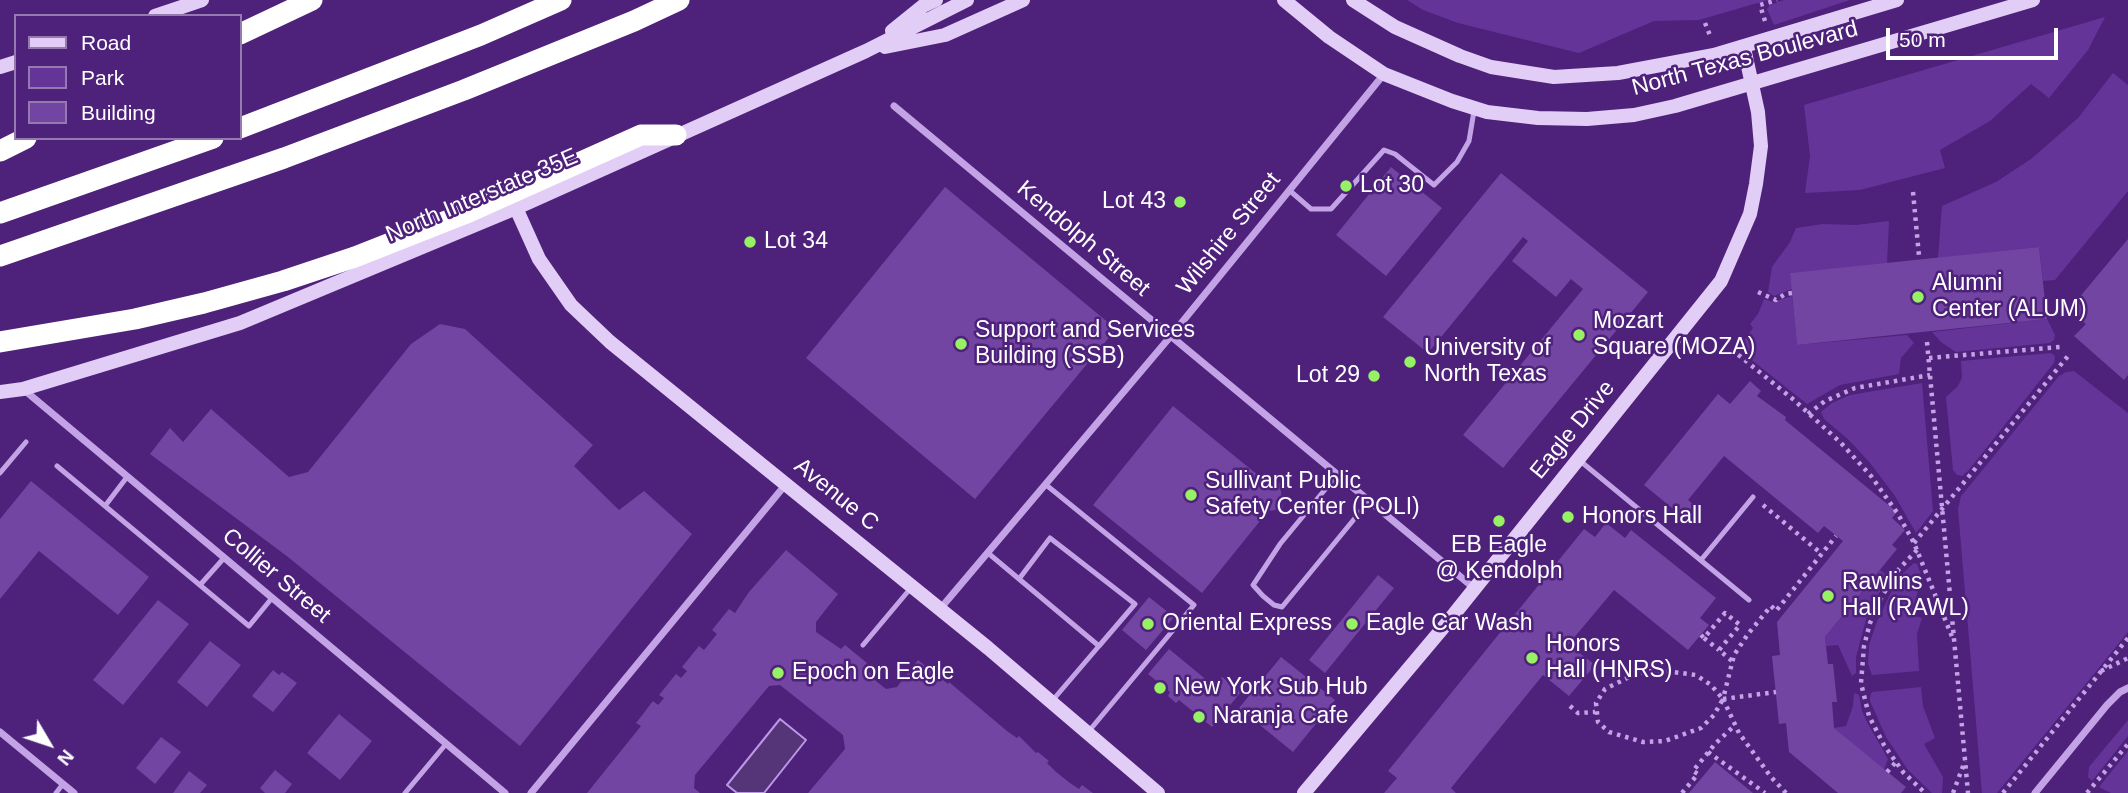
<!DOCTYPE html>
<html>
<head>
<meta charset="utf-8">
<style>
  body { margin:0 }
  #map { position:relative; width:2128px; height:793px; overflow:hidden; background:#4e217b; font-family:Helvetica,sans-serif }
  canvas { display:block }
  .legend { position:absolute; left:14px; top:14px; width:228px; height:126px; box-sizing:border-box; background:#4e217b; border:2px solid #957ab0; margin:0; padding:9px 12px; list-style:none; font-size:21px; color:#fff }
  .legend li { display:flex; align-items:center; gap:14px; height:35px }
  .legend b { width:35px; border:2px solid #957ab0 }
  .north { position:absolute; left:14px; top:709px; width:70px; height:70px; -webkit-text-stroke:5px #4e217b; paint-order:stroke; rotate:129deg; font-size:19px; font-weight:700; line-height:28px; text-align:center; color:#fff }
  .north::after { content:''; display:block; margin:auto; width:24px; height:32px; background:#fff; clip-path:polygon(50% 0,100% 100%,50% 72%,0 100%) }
  .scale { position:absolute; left:1886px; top:28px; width:172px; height:32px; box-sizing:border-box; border:4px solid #fff; border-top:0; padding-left:9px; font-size:21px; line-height:24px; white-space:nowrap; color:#fff; -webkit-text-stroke:5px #4e217b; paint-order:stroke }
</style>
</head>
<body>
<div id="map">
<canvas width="2128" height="793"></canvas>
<ul class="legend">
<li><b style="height:9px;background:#e1cdf5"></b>Road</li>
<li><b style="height:19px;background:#653499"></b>Park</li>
<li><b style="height:19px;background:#7345a2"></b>Building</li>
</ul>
<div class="north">N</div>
<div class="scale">50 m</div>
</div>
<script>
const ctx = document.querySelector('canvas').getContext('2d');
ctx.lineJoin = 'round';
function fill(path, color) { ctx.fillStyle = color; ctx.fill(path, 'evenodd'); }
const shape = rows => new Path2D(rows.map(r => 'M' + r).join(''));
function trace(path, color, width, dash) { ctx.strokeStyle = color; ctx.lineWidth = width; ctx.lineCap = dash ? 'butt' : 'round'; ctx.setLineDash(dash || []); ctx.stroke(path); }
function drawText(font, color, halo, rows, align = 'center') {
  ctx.font = font + ' Helvetica,sans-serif'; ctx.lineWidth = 5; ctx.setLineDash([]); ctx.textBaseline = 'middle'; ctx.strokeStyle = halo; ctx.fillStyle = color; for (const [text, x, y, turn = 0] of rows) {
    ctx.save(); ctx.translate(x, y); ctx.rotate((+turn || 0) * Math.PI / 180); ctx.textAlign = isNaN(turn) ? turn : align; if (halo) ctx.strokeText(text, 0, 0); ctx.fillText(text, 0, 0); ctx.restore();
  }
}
fill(shape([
  [1407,0,1768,0,1699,20,1654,21,1579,53,1458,23,1423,10],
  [1784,0,1850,0,1774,25,1767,9,1770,5],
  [2105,17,2088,50,2049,98,2031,84,1990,121,1940,150,1945,168,1860,190,1805,193,1810,156,1804,105],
  [2113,73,2128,85,2128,191,2055,280,2043,281,2039,247,1938,258,1942,206,1996,182,2031,159,2078,118],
  [1889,221,1887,264,1790,273,1792,289,1774,296,1768,292,1772,267,1790,242,1796,228,1823,224,1856,225],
  [1792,296,1797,345,1907,335,1914,343,1901,358,1899,374,1840,385,1807,404,1738,349,1753,328,1750,324,1758,314,1764,299,1773,302],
  [2047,319,2055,335,2054,340,2050,343,1956,352,1941,342,1932,332],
  [2051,353,2055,356,2054,363,1968,471,1962,476,1957,475,1953,470,1946,397,1958,386,1962,378,1961,361],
  [2074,371,2128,413,2128,632,1997,793,1982,793,1958,509,1961,496,1971,484,2059,376,2066,372],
  [1922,383,1933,511,1916,533,1895,496,1870,463,1848,439,1824,419,1821,412,1832,403,1850,395],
  [1914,563,1917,564,1922,577,1911,615,1922,618,1917,634,1919,671,1872,675,1868,664,1869,645,1876,624,1893,588,1903,573],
  [1880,570,1888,576,1867,616,1856,657,1856,673,1852,676,1838,645,1826,646,1825,637],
  [1921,687,1923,706,1935,738,1924,744,1943,777,1942,793,1932,793,1908,770,1886,737,1870,701,1870,696,1872,692],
  [1854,693,1859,695,1862,711,1868,724,1888,759,1884,770,1834,728,1846,726,1853,706],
  [2128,720,2128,736,2092,781,2088,777,2089,767],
  [2128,751,2128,793,2111,793,2099,787]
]), '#653499');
const water = shape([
  [780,719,806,740,764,793,737,793,727,785,780,719]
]);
fill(water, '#563478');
trace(water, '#bc97e7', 2);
fill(shape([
  [1391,167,1442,208,1386,276,1336,235],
  [1501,173,1648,292,1503,468,1463,435,1583,289,1571,279,1556,297,1512,261,1528,241,1523,237,1428,353,1383,317],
  [945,187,1116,329,975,499,806,358],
  [2128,239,2128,375,2124,380,2074,336,2086,324,2068,311],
  [2039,247,2047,319,1797,345,1790,273],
  [440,324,465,329,593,445,574,466,619,510,644,491,692,534,520,746,288,557,150,454,170,428,183,442,211,409,289,477,308,472,411,344],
  [1750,381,1761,391,1757,396,1786,417,1785,420,1897,512,1892,518,1905,530,1892,545,1897,549,1825,637,1828,664,1833,664,1837,702,1832,702,1834,728,1906,787,1901,793,1838,793,1789,752,1786,723,1779,724,1772,656,1780,655,1777,622,1843,541,1824,526,1818,533,1724,456,1688,500,1694,505,1683,517,1644,485,1718,394,1730,404],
  [1173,406,1269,484,1280,483,1283,509,1268,511,1202,593,1093,505],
  [31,481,149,577,118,615,39,551,0,599,0,519],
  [1606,523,1625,538,1631,530,1716,598,1700,618,1709,625,1688,650,1614,590,1567,646,1571,649,1572,647,1595,665,1569,696,1543,675,1451,788,1456,793,1384,793,1397,778,1388,771,1584,529,1595,537],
  [786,550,838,594,816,622,816,632,841,649,845,645,867,663,864,667,872,675,871,677,886,689,897,687,918,660,948,684,949,682,1007,731,1017,738,1019,736,1036,753,1038,752,1049,761,1047,763,1055,771,1070,783,1079,789,1082,785,1093,793,808,793,845,749,843,735,780,685,769,686,695,775,694,788,700,793,587,793,641,726,636,723,653,701,658,705,664,698,659,695,676,674,681,678,687,671,682,667,699,646,704,650,717,634,712,630,729,609,735,613,749,592],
  [1378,575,1394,588,1325,673,1309,660],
  [1149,597,1174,617,1146,650,1122,630],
  [158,600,189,624,123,705,93,680],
  [210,641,241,665,207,707,177,682],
  [1169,649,1214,686,1222,677,1241,692,1212,727,1179,700,1176,703,1168,696,1170,692,1148,674],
  [1281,657,1335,700,1293,752,1239,708],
  [273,670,279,675,282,672,297,683,273,712,252,696],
  [339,714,372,741,340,780,307,753],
  [161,737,181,752,155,784,136,768],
  [1715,762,1753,793,1689,793],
  [275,770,292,784,285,793,265,793,260,788],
  [189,771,207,785,200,793,173,793]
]), '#7345a2');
trace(shape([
  [1765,21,1760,5,1777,0],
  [1705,23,1711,38],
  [1913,192,1919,256],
  [1758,292,1776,300,1785,294,1792,293],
  [1927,342,1968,793],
  [1725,344,1794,400,1841,443,1871,476,1898,514,1914,543,1953,639],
  [1929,358,2060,347],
  [1808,414,1825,401,1855,388,1930,375],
  [1763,505,1822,554],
  [1914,543,2068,356],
  [1917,550,1899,569,1882,596,1870,623,1864,646,1861,683,1869,716,1884,745,1903,772,1925,793],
  [1701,635,1704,638,1725,613,1740,625,1719,650,1732,661],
  [1704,638,1719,650],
  [1658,670,1696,675,1711,685,1723,699,1714,715,1701,728,1665,741,1643,742,1609,732,1598,722,1596,703,1605,689,1637,673,1658,670],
  [2101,671,2128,658],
  [1723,699,1776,692],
  [1570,706,1578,713,1595,712],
  [1708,752,1765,793],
  [1887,772,1896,762],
  [1682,793,1698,774,1693,771,1715,744,1735,725],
  [1786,793,1771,777,1739,733,1723,699,1734,655,1748,634,1771,606,1776,611,1836,536],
  [1953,793,1965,761],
  [2003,793,2128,638],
  [2087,793,2128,744]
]), '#c3a3e6', 4.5, [3.5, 5]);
trace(shape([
  [1289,190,1311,209,1331,209,1384,150,1395,154,1434,185,1457,162,1469,141,1474,111],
  [1579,460,1749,600],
  [57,466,249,626,272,598],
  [0,473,26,442],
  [1337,475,1280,544,1253,585,1263,596,1274,605,1282,607,1369,501],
  [1045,484,1194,605,1089,731],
  [105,506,127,477],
  [988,553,1099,646,1052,701],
  [1701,560,1753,497],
  [1019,579,1050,538,1135,604,1099,646],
  [200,585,224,558],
  [863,645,910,589],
  [56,793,63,784],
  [405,793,446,744]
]), '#c3a3e6', 5);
trace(shape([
  [894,106,1474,588],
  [23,389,505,793],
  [940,609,1170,337,1384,74],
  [0,732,74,793],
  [531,793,786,484],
  [2035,793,2107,705,2120,692,2128,688]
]), '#c3a3e6', 7);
trace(shape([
  [1284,0,1329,37,1384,74,1452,101,1487,112,1538,118,1587,119,1634,115,1675,106,2033,0],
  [1353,0,1395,27,1460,56,1491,67,1554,77,1618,73,1714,55,1897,0],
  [155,16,202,0],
  [892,31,923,6,936,0],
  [885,47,945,35,1023,0],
  [0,67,16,62],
  [516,208,539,259,571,305,610,342,988,648,1158,793],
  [0,392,23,389,240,323,516,208,866,51,967,0],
  [1304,793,1447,623,1721,281,1750,214,1756,184,1761,146,1758,112,1744,48]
]), '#e1cdf5', 14);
trace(shape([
  [240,34,312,0],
  [240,128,481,35,561,0],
  [0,151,26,138],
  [0,213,213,138],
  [0,256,284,158,464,90,634,21,679,0],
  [0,342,135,319,204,303,283,281,355,257,469,212,641,135,676,135]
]), '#fff', 21);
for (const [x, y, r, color] of [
  [1346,186,7,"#96f264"],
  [1180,202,7,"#96f264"],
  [750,242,7,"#96f264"],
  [1918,297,7,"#96f264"],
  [1579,335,7,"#96f264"],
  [961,344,7,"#96f264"],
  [1410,362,7,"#96f264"],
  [1374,376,7,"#96f264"],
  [1191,495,7,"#96f264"],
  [1568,517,7,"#96f264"],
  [1499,521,7,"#96f264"],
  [1828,596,7,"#96f264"],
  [1148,624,7,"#96f264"],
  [1352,624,7,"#96f264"],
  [1532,658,7,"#96f264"],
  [778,673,7,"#96f264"],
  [1160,688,7,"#96f264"],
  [1199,717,7,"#96f264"]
]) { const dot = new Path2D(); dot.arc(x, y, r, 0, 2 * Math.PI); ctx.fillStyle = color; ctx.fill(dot); trace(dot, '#4e217b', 2.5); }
drawText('23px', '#fff', '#4e217b', [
  ["North Texas Boulevard",1745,59,-15],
  ["North Interstate 35E",482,196,-23],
  ["Wilshire Street",1229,234,-51],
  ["Kendolph Street",1083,239,40],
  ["Eagle Drive",1573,430,-51],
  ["Avenue C",836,495,39],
  ["Collier Street",276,576,40]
]);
drawText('23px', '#fff', '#4e217b', [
  ["Lot 30",1360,186],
  ["Lot 43",1166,202,"right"],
  ["Lot 34",764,242],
  ["Alumni",1932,284],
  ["Center (ALUM)",1932,310],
  ["Mozart",1593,322],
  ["Square (MOZA)",1593,348],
  ["Support and Services",975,331],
  ["Building (SSB)",975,357],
  ["University of",1424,349],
  ["North Texas",1424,375],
  ["Lot 29",1360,376,"right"],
  ["Sullivant Public",1205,482],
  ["Safety Center (POLI)",1205,508],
  ["Honors Hall",1582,517],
  ["EB Eagle",1499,546,"center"],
  ["@ Kendolph",1499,572,"center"],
  ["Rawlins",1842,583],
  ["Hall (RAWL)",1842,609],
  ["Oriental Express",1162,624],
  ["Eagle Car Wash",1366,624],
  ["Honors",1546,645],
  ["Hall (HNRS)",1546,671],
  ["Epoch on Eagle",792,673],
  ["New York Sub Hub",1174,688],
  ["Naranja Cafe",1213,717]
], 'left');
</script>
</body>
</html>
